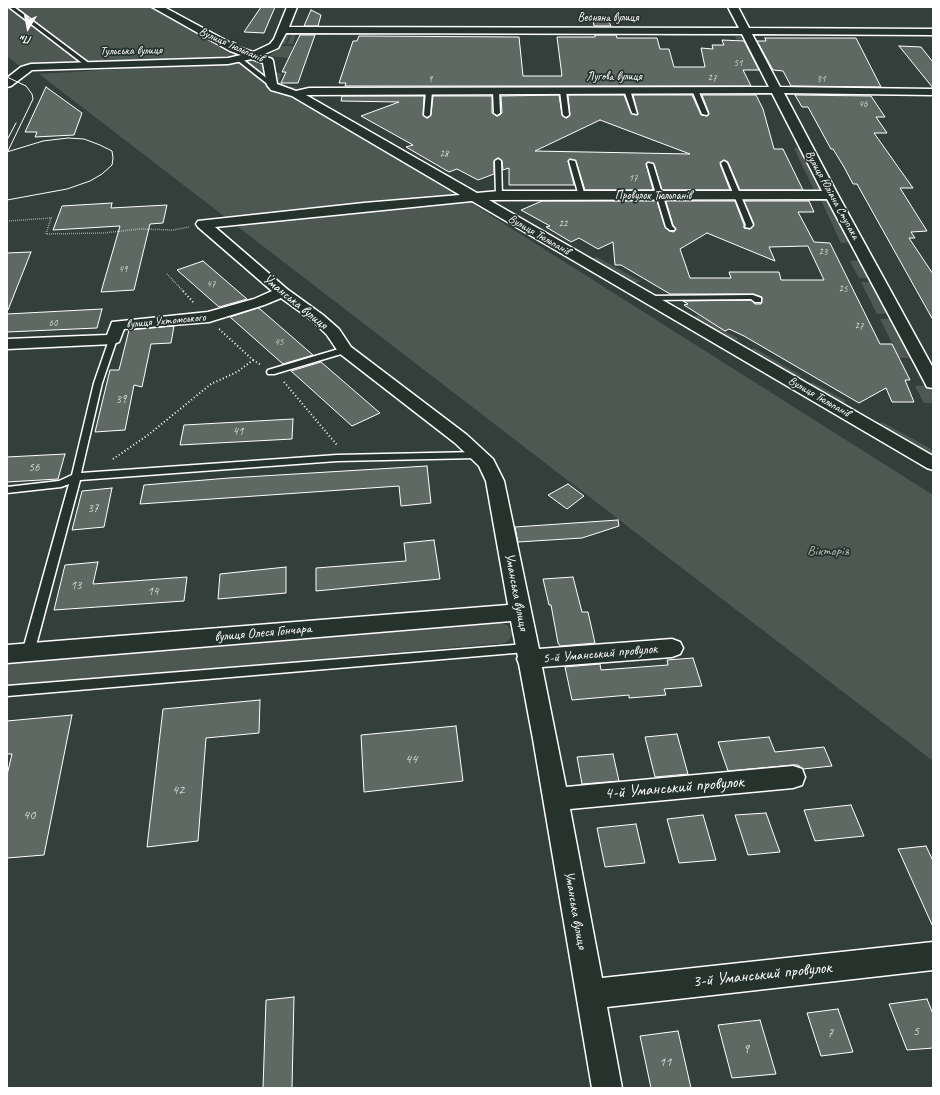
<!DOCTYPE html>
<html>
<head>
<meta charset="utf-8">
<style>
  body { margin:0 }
  #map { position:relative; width:940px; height:1095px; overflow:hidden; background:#333f3a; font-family:Caveat,sans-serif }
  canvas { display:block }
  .frame { position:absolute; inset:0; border:8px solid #fff; pointer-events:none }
  .north { position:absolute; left:8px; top:8px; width:40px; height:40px; -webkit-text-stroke:3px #26332d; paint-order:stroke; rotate:190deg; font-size:11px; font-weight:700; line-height:16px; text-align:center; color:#fff }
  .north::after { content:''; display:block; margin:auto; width:14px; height:18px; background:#fff; clip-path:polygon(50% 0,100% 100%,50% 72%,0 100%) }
</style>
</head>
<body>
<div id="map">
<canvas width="940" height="1095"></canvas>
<div class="frame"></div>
<div class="north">Пн</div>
</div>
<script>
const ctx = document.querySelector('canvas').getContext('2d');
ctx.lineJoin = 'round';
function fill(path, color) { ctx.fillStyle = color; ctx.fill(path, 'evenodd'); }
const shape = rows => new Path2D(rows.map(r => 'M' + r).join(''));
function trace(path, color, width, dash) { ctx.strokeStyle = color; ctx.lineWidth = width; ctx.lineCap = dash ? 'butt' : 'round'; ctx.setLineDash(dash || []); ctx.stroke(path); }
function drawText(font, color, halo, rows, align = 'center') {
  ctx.font = font + ' Caveat,sans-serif'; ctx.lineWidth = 3.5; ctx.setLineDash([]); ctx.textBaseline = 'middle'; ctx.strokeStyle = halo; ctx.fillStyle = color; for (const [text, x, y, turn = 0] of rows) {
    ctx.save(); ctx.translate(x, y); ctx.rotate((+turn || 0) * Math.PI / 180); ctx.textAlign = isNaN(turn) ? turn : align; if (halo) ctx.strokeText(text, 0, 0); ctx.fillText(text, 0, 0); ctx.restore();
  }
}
fill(shape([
  [7,7,155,7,179,20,232,55,227,59,18,65,7,56],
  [289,32,376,33,376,35,296,34,293,44,287,44,292,33,346,33,291,32,285,44,281,44,286,34],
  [664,33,743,33,748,43,738,43,735,36,665,36],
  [279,46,293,46,288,58,270,56],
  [260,59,273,71,282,74,279,81,288,87,298,87,291,89,933,495,933,761,39,74,248,61],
  [794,148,802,148,827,189,820,192,777,193,776,190,814,190],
  [827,195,854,242,841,243,820,198],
  [597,257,640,281,632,284,590,260],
  [863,260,874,278,859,278,850,261],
  [861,282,876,282,890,313,877,314],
  [698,315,739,339,729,343,688,319],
  [880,319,892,319,914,358,899,358],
  [754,348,802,376,793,380,746,352],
  [812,382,846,401,838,406,805,387],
  [930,385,933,392,933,403,924,403,915,386],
  [882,422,933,450,933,461,875,427],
  [496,622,507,625,511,630,512,635,509,640,505,643,7,686,7,663]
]), '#4d5853');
const building = shape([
  [261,7,275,7,264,33,244,32,261,7],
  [311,10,321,15,318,26,304,26,311,10],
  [593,20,608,20,611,26,594,26,593,20],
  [300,35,315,35,298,83,281,83,286,72,282,72,300,35],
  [595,35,616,35,617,38,657,38,660,49,669,49,674,67,705,67,701,48,713,49,712,45,724,45,722,40,744,41,759,70,743,70,751,86,345,86,346,83,339,83,353,41,357,41,359,36,519,37,523,76,562,76,557,37,595,37,595,35],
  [765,38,856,38,881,87,791,86,783,71,773,70,757,41,766,41,765,38],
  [899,46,921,47,933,62,933,88,899,46],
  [46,87,82,113,74,135,35,137,37,132,25,132,46,87],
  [559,95,562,115,567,118,570,115,568,95,624,95,631,113,637,115,638,114,633,95,692,95,701,115,707,116,709,113,702,95,756,95,763,109,774,149,783,149,803,190,740,190,728,162,725,160,720,164,730,190,662,190,654,164,648,162,646,164,653,190,585,190,576,161,570,159,568,161,574,185,509,185,509,168,503,170,502,161,499,158,494,161,494,174,478,180,457,169,449,172,406,147,413,145,361,116,399,102,341,101,342,96,424,96,423,115,428,118,431,115,433,96,492,96,492,113,498,116,502,113,501,96,559,95],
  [600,120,690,154,535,151,600,120],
  [795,95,871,96,885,117,876,117,887,133,874,133,913,188,900,188,927,231,911,232,915,238,909,238,933,274,933,320,857,184,853,184,844,167,833,149,831,149,808,107,802,107,795,95],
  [542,201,657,201,665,227,669,231,674,232,676,229,673,225,666,201,735,201,744,225,744,228,750,229,754,224,744,201,809,201,814,212,798,212,814,242,830,243,880,344,892,344,910,380,905,380,914,402,892,402,886,388,859,403,744,336,729,329,725,331,684,305,688,304,683,301,751,300,755,304,761,304,762,297,753,294,670,294,621,265,615,265,613,242,598,249,579,238,571,242,546,227,550,226,521,210,542,201],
  [707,233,775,261,769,247,808,246,824,280,781,280,779,272,729,272,731,278,690,278,680,249,707,233],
  [112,203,111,208,167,205,163,223,150,224,134,290,101,292,120,226,53,230,62,206,112,203],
  [31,252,8,310,7,310,7,253,31,252],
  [203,261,247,299,219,307,177,270,203,261],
  [258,308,260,309,313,355,283,364,230,317,258,308],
  [102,309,97,328,7,332,7,314,102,309],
  [174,326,171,343,151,344,142,387,134,385,125,430,95,432,110,370,119,370,129,330,174,326],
  [321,362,380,413,352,426,291,371,321,362],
  [293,419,292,439,180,445,184,425,293,419],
  [65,454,58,479,7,482,7,457,65,454],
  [427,466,431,503,401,506,399,486,140,504,144,485,229,478,427,466],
  [568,484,584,496,567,509,548,495,568,484],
  [112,488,104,527,72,530,82,491,112,488],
  [618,520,619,526,582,538,518,542,515,527,618,520],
  [434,540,440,579,316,591,316,568,406,561,404,543,434,540],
  [98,562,93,584,187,577,184,601,54,610,65,565,98,562],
  [286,567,286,593,218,599,220,574,286,567],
  [573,577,582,612,588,612,595,643,560,646,558,643,551,605,549,605,543,579,573,577],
  [693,658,702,686,664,689,666,695,629,698,629,695,572,700,565,667,600,664,601,670,668,665,667,660,693,658],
  [260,700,259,733,206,738,198,841,147,847,163,709,260,700],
  [72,715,44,855,7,858,7,775,12,754,7,754,7,721,72,715],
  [456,726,463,781,364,792,361,735,456,726],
  [677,734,688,774,655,777,645,737,677,734],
  [769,737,775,752,824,747,832,766,803,769,798,765,793,765,728,771,718,742,769,737],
  [613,754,619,781,582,784,577,757,613,754],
  [851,805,864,836,815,841,804,810,851,805],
  [766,813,780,852,748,855,735,815,766,813],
  [703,815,716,860,679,863,667,819,703,815],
  [636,824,645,863,605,867,597,828,636,824],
  [926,846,933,861,933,927,898,849,926,846],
  [294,997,292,1088,263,1088,266,1000,294,997],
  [927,999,933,1014,933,1048,907,1050,889,1004,927,999],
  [838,1009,853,1052,821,1056,807,1013,838,1009],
  [760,1020,776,1074,732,1078,718,1025,760,1020],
  [678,1031,691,1088,651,1088,640,1036,678,1031]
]);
fill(building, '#5f6964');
trace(building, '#fff', 1);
const lane = shape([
  [9,7,14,7,90,64,90,66,86,66,9,7],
  [237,58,241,58,274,84,274,86,270,86,237,60,237,58],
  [627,88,630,90,637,114,632,113,624,90,627,88],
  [695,88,698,90,708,114,707,115,702,114,692,90,695,88],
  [429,89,432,91,430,115,427,117,424,115,426,91,429,89],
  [496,89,499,91,500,113,497,115,494,113,493,91,496,89],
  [563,89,566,91,569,115,566,117,563,115,560,91,563,89],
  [498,159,501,161,502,195,499,197,496,195,495,161,498,159],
  [570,160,575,161,585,196,584,197,579,196,569,161,570,160],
  [724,161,727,163,753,225,750,228,745,227,746,225,721,163,724,161],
  [648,163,653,164,672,226,675,229,674,230,670,230,666,227,647,164,648,163],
  [753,295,761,298,761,302,755,302,751,299,649,300,645,298,649,296,753,295],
  [110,337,116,337,117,339,102,383,81,473,337,455,477,452,482,455,477,458,337,461,80,480,34,653,32,656,28,657,24,656,22,653,69,484,61,487,7,493,7,487,59,481,72,475,94,383,110,337],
  [342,348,348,348,349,350,348,352,274,374,268,374,267,372,268,370,342,348],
  [526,644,530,645,531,648,530,651,526,652,7,696,7,686,526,644]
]);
const street = shape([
  [152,7,164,7,238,47,253,52,270,44,274,39,287,7,297,7,289,27,739,28,728,7,738,7,749,28,933,29,933,35,752,34,780,87,933,89,933,95,784,93,838,195,933,368,933,388,927,387,925,383,827,199,489,200,933,456,933,470,927,468,472,201,215,227,287,289,323,315,339,329,351,347,467,435,493,459,504,481,539,649,672,639,680,642,683,648,680,654,672,657,542,667,566,787,793,766,802,769,805,777,802,785,793,788,570,809,602,978,933,942,933,970,607,1007,622,1088,592,1088,533,739,519,664,517,659,518,657,511,621,7,663,7,645,508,605,486,481,479,466,455,443,339,353,327,335,313,321,281,298,264,305,209,322,124,329,119,342,113,344,7,349,7,339,107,335,112,322,208,312,254,299,272,291,198,227,196,224,198,221,364,203,460,195,292,96,271,90,267,85,263,63,252,59,228,64,32,70,11,86,7,87,7,78,21,67,31,64,228,58,241,55,230,51,152,7],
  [286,33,742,34,769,87,309,88,296,91,277,84,273,61,272,59,262,55,278,48,286,33],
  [772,93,822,191,499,191,477,193,306,95,772,93]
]);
trace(lane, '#fff', 3);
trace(street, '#fff', 3);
trace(shape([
  [7,221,51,218,46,234,103,233,139,229,173,230,189,227],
  [167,274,184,292]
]), '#fff', 1.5, [0.5, 1.5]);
trace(shape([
  [183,291,194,303],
  [253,360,261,365],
  [284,382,337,445],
  [113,459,148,435,211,384,237,372,253,360,219,329]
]), '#fff', 2, [1, 2.5]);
fill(lane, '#26332d');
fill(street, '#26332d');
trace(shape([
  [7,77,26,86,32,94,33,99,7,153],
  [7,140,16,123],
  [7,152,43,141,68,138,84,139,100,145,112,151,113,158,112,165,102,174,90,181,67,189,7,200]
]), '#fff', 1);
drawText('10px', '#d7dad8', null, [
  ["51",738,63],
  ["27",712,78],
  ["9",430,79],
  ["31",821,79],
  ["46",863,104],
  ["28",444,154],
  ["17",633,178],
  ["22",563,224],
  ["23",823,252],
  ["49",123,269],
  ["47",211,284],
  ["25",843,289],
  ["60",53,323],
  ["27",859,326],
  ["45",279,342]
]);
drawText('12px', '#fff', '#26332d', [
  ["Весняна вулиця",608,18],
  ["Вулиця Тюльпанів",231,45,24],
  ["Тульська вулиця",131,51,-1],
  ["Лугова вулиця",614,77],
  ["Вулиця Юліана Ступака",832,195,61],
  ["Провулок Тюльпанів",653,196],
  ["Вулиця Тюльпанів",539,235,30],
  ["вулиця Ухтомського",166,321,-5],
  ["Вулиця Тюльпанів",819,397,30]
]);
drawText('12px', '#d7dad8', null, [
  ["39",121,400],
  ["41",238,432],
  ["56",34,468],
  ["37",93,509],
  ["13",76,586],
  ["14",153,592]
]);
drawText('14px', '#fff', '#26332d', [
  ["Уманська вулиця",295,302,39],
  ["Уманська вулиця",516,592,79],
  ["вулиця Олеся Гончара",263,633,-5],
  ["5-й Уманський провулок",600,654,-5],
  ["Уманська вулиця",575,910,80]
]);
drawText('14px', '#b8bcba', '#26332d', [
  ["Вікторія",828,551]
]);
drawText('14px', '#d7dad8', null, [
  ["44",411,759],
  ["42",178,790],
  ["40",29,815],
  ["5",916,1031],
  ["7",830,1033],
  ["9",746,1049],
  ["11",665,1062]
]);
drawText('17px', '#fff', '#26332d', [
  ["4-й Уманський провулок",674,788,-5],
  ["3-й Уманський провулок",762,975,-6]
]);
</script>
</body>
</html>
